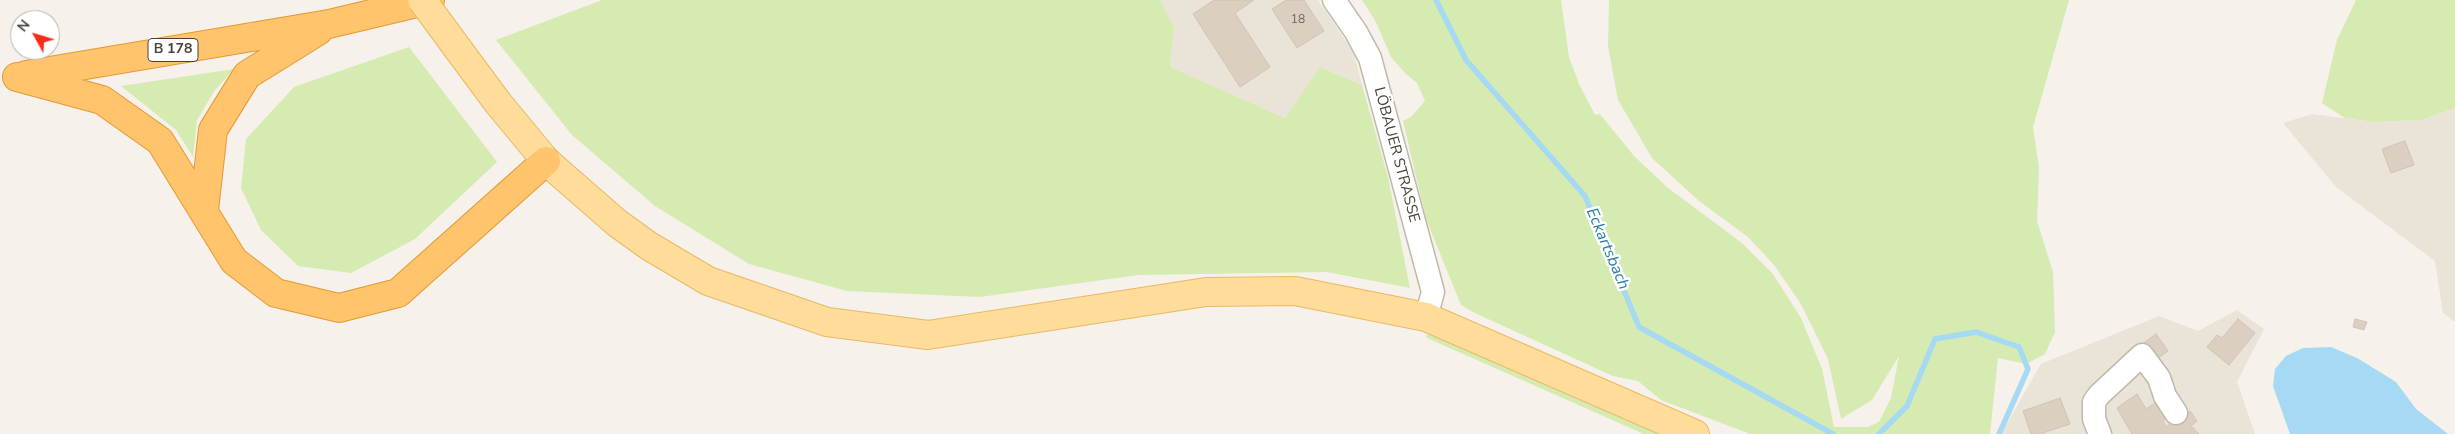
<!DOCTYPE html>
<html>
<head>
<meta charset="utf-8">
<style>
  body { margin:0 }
  #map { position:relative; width:2455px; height:434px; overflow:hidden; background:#f6f1ea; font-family:"Nunito Sans",sans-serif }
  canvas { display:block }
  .north { position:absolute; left:10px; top:10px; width:50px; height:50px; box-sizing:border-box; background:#fff; border:1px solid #b7b3af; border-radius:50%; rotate:309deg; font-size:14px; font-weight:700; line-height:20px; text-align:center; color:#4a4238 }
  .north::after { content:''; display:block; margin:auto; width:18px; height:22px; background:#ff2b18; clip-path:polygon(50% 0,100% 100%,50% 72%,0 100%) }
</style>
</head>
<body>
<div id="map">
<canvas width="2455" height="434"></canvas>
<div class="north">N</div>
</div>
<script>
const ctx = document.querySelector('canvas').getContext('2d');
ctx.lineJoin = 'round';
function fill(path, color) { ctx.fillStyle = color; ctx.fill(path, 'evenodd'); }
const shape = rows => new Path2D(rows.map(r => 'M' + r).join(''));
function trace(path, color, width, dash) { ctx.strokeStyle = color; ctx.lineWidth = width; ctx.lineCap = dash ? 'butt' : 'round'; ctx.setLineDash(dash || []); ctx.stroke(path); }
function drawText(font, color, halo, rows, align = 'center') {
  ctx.font = font + ' "Nunito Sans",sans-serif'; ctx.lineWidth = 5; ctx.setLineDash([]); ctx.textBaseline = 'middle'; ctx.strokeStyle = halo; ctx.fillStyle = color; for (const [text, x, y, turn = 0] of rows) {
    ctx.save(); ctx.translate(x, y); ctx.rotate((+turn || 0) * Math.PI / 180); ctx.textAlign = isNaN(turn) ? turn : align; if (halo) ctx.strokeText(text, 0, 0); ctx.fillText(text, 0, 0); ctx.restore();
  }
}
fill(shape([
  [1160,0,1318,0,1354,53,1362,85,1320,67,1285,118,1170,67,1174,28],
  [2455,108,2455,322,2443,313,2435,261,2336,187,2283,123,2312,114,2374,122,2421,120],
  [2237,310,2264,329,2237,382,2255,434,2001,434,2041,364,2159,316,2198,331]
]), '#eae3d8');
fill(shape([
  [602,0,1160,0,1174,28,1170,67,1285,118,1320,67,1362,85,1388,177,1410,288,1327,272,1138,275,980,297,847,291,749,264,655,206,572,135,496,40],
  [1362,0,1561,0,1569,57,1579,84,1595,115,1600,114,1634,156,1668,188,1742,243,1773,274,1801,318,1822,369,1834,427,1868,427,1879,422,1891,398,1899,356,1872,400,1841,419,1828,359,1801,304,1774,265,1748,237,1699,201,1652,158,1618,100,1608,46,1609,0,2069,0,2033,127,2039,168,2037,221,2053,272,2055,332,2045,354,2026,364,1998,358,1990,434,1750,434,1661,400,1638,381,1613,376,1477,314,1461,305,1426,219,1403,121,1411,117,1425,101,1417,83,1405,73,1391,57,1376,22],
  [2356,0,2455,0,2455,108,2421,120,2374,122,2345,118,2322,103,2337,40],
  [409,47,497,162,415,239,351,273,298,266,261,230,241,188,246,139,294,87],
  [234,69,215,90,197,120,193,157,176,130,121,86],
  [1432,334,1662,434,1644,434,1427,338,1426,335]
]), '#d5ebb2');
fill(shape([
  [2331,347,2357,358,2396,382,2416,409,2448,434,2290,434,2273,386,2275,369,2286,356,2303,348]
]), '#a5d9f4');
trace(shape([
  [1436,0,1466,60,1585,196,1639,327,1833,434],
  [1879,434,1907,406,1935,339,1976,332,2019,347,2028,369,1999,434]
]), '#a5d9f4', 5.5);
const building = shape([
  [1214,0,1254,0,1235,13,1270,67,1240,87,1193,14,1214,0],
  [1286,0,1304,0,1324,31,1297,48,1272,9,1286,0],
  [2405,141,2414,165,2391,173,2382,149,2405,141],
  [2238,319,2255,333,2229,365,2207,347,2217,335,2222,338,2238,319],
  [2355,319,2367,322,2364,330,2353,327,2355,319],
  [2156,334,2168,351,2155,360,2141,345,2156,334],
  [2137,394,2146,409,2160,400,2170,416,2163,420,2166,427,2190,411,2197,421,2191,426,2199,434,2132,434,2117,408,2137,394],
  [2060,398,2070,424,2040,434,2031,434,2023,411,2060,398]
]);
fill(building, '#dbcfc2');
trace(building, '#d3c4b2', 1);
const minor = shape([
  [1334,0,1356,32,1370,58,1433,292,1426,317],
  [2100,434,2094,419,2094,402,2099,395,2142,355,2159,378,2165,396,2176,413]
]);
const major = shape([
  [458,49,498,103,546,161,617,223,649,246,708,281,827,322,928,335,1206,292,1295,291,1426,317,1695,434]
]);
const highway = shape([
  [26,75,329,24,430,0],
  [17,77,102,100,160,141,234,261,276,293,339,308,398,293,546,161],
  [204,210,213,130,247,75,318,31]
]);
trace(minor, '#c2b9ac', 25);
trace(major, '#e9b964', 30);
trace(highway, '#e59935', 30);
trace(minor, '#fff', 22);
trace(major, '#ffdc9a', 28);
trace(highway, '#ffc46c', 28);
const majorBridge = shape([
  [422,0,458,49]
]);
trace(majorBridge, '#e9b964', 30, []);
trace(majorBridge, '#ffdc9a', 28);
drawText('12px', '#6e655a', null, [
  ["18",1298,20]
]);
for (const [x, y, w] of [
  [173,50,50]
]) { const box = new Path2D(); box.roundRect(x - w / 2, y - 11.5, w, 23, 4); ctx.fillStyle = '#fff'; ctx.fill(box); trace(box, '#4a4238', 1); }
drawText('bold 14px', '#4a4238', null, [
  ["B 178",173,50]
]);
drawText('15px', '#4a4238', '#fff', [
  ["LÖBAUER STRASSE",1396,155,75]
]);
drawText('italic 16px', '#287cab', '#fff', [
  ["Eckartsbach",1607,249,67]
]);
</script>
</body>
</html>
